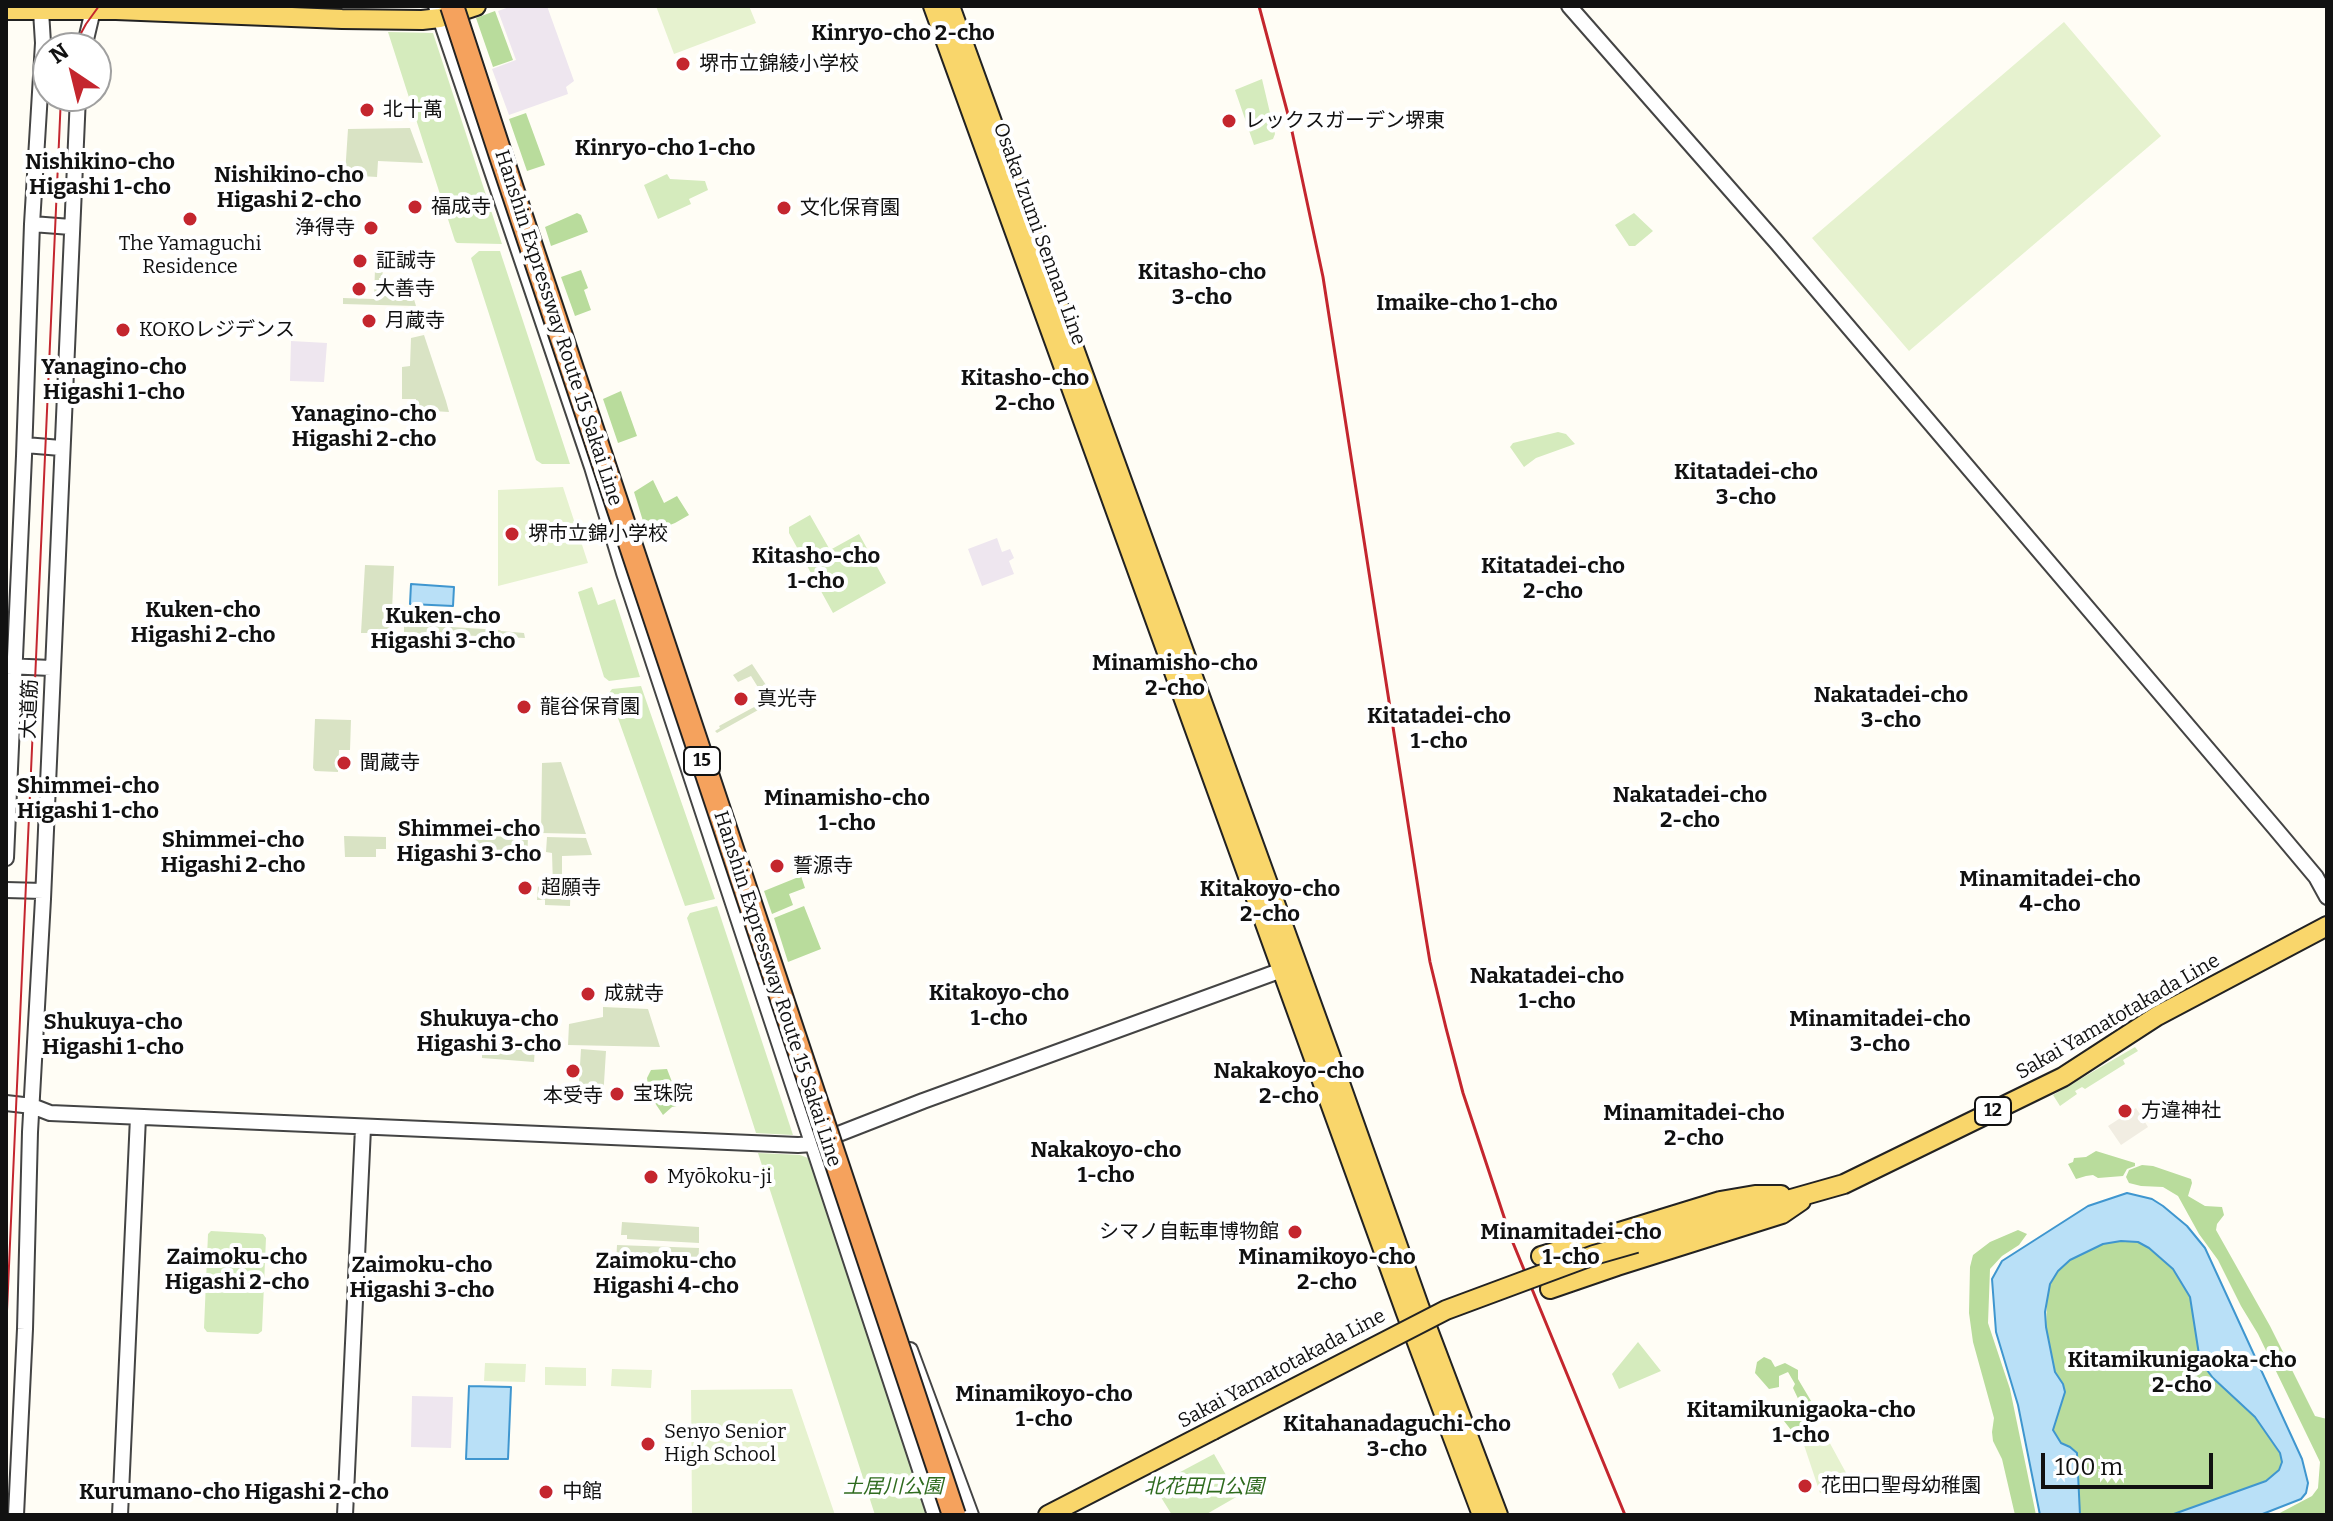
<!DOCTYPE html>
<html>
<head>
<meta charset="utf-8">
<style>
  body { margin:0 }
  #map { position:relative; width:2333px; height:1521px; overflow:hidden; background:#fffdf5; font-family:Bitter,serif }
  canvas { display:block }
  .frame { position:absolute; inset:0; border:8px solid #111; pointer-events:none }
  .north { position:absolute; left:32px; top:32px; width:80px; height:80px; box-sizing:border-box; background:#fff; border:2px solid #a0a0a0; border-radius:50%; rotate:325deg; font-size:22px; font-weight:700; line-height:32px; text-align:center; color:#111 }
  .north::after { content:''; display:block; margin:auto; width:28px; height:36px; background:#c4262e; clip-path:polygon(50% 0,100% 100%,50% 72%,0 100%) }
  .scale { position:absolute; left:2041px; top:1453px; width:172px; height:36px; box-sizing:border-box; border:4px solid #111; border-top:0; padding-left:10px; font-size:24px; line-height:28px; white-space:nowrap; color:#111; -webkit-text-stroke:6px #fff; paint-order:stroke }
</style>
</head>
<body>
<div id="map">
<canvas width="2333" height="1521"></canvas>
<div class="frame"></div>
<div class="north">N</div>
<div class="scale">100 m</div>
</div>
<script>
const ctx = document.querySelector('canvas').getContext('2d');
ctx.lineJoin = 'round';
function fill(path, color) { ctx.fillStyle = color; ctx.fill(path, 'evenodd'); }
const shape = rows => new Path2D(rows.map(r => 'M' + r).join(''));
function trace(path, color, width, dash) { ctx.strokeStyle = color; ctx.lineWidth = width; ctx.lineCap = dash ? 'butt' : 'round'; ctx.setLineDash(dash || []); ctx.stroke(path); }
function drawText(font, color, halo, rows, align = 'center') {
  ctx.font = font + ' Bitter,"Noto Sans JP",serif'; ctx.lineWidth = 8; ctx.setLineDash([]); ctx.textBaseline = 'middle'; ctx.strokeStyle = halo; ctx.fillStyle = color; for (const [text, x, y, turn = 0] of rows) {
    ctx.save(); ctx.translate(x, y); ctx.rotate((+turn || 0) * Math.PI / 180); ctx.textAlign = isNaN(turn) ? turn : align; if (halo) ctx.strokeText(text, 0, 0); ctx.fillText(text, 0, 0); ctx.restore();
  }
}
fill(shape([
  [512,6,547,6,574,81,566,87,568,94,509,115,492,69,516,60,498,11],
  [291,341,327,343,324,382,290,381],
  [997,538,1002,552,1010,549,1014,558,1009,561,1014,574,982,586,968,549],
  [412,1396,453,1397,451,1448,411,1447]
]), '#eee6ef');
fill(shape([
  [388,32,433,33,502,244,457,243,455,241],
  [1262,79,1275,134,1273,139,1254,145,1235,90],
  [667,174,670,179,705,181,708,190,689,199,691,204,658,219,644,185],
  [1634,213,1653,231,1635,246,1629,246,1615,225],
  [479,251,500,251,570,464,542,464,536,460,471,258],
  [1558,432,1566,434,1575,444,1536,458,1524,467,1510,447,1513,443],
  [810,515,830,550,859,534,886,583,833,613,789,533,789,527],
  [592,587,598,605,615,599,640,677,609,681,604,677,578,592],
  [641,686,715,899,685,906,609,693,612,689],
  [717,906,793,1135,756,1133,687,918,690,913],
  [2135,1047,2138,1051,2123,1060,2125,1064,2085,1089,2082,1087,2075,1091,2077,1094,2060,1106,2053,1095],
  [758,1153,800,1155,808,1158,931,1515,875,1515],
  [211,1231,263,1234,266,1238,262,1331,258,1334,207,1332,204,1328,208,1234],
  [1638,1342,1661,1371,1619,1389,1612,1374],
  [1214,1454,1238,1496,1205,1515,1172,1515,1154,1486]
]), '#d5ebbd');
fill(shape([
  [495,11,513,60,493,67,476,18],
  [526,113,545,165,527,171,509,119],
  [577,213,581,215,588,232,551,246,545,227],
  [581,270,588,288,584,290,591,310,575,316,561,277],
  [621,391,637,436,618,443,603,399],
  [653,480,664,503,677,496,689,515,675,523,647,534,634,492],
  [801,876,805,888,789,894,793,905,772,914,764,891],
  [804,906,821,949,788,962,774,918],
  [667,1069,681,1105,672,1107,663,1115,649,1094,647,1078,651,1070],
  [2096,1151,2135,1163,2135,1166,2127,1169,2123,1176,2098,1178,2093,1175,2086,1176,2076,1179,2068,1164,2073,1162,2074,1158,2086,1157],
  [2142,1165,2153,1166,2191,1179,2192,1183,2188,1196,2205,1206,2222,1207,2224,1215,2217,1224,2216,1230,2270,1326,2315,1416,2327,1419,2327,1515,2276,1515,2312,1496,2318,1488,2320,1462,2258,1334,2241,1306,2218,1260,2199,1234,2178,1196,2163,1187,2141,1186,2129,1183,2126,1177,2129,1170],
  [2018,1230,2027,1234,2019,1245,2002,1256,1990,1269,1988,1323,2010,1389,2036,1515,2015,1515,2002,1459,1993,1441,1992,1432,1994,1418,1973,1342,1969,1313,1970,1267,1973,1255,1990,1242],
  [2121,1241,2138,1242,2150,1248,2173,1269,2182,1283,2190,1297,2194,1313,2201,1361,2213,1378,2255,1417,2280,1454,2282,1462,2280,1470,2266,1481,2171,1515,2080,1515,2076,1453,2070,1447,2061,1443,2053,1430,2055,1418,2062,1403,2063,1384,2055,1372,2048,1342,2046,1327,2047,1300,2050,1284,2058,1271,2070,1260,2103,1244],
  [1764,1357,1771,1360,1775,1367,1785,1363,1798,1370,1798,1379,1814,1406,1813,1413,1817,1423,1804,1432,1795,1435,1784,1421,1783,1417,1800,1412,1802,1407,1793,1388,1795,1384,1788,1372,1779,1376,1779,1387,1769,1389,1755,1373,1757,1362]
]), '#b9dc9c');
fill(shape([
  [410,128,423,163,378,161,377,177,345,175,348,129],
  [375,269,383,269,382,278,379,278,379,296,413,296,416,306,343,304,343,298,374,299],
  [424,335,446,401,449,412,416,410,416,399,402,399,402,367,410,366,411,338],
  [365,565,394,566,391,633,402,634,402,641,384,639,384,633,361,633],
  [404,624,500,630,501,631,524,633,525,638,454,635,454,637,450,637,449,648,442,647,442,640,441,648,438,648,438,634,404,635],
  [752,664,776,700,717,733,715,731,720,728,719,726,756,706,754,702,764,697,751,676,738,682,733,675],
  [315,719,351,720,350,750,339,750,338,772,315,771,313,768],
  [561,762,586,834,541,833,542,763],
  [439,830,473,831,474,836,528,837,527,862,508,862,507,852,473,849,473,840,439,840],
  [344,836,386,837,386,849,376,849,376,857,345,857],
  [547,837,586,838,592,855,562,856,562,878,571,879,570,906,545,905,545,900,537,900,538,886,553,886,552,853,546,852],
  [603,1007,648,1009,660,1047,568,1045,569,1024,603,1017],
  [482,1042,535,1047,534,1062,482,1058],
  [581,1049,606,1051,603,1099,578,1098],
  [622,1222,699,1227,699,1243,627,1239,627,1235,621,1235],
  [617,1245,699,1248,698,1267,616,1264]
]), '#d9e3c4');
fill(shape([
  [656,6,749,6,756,23,674,54],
  [2064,22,2161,136,1909,351,1812,238],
  [563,487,588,563,498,586,498,490],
  [485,1363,526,1364,525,1382,484,1381],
  [545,1367,586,1368,586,1386,545,1385],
  [612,1369,652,1370,651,1388,611,1386],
  [792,1389,835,1515,692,1515,691,1390],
  [1819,1431,1826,1436,1851,1482,1820,1493,1803,1442]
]), '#e6f2cf');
fill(shape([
  [2136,1108,2148,1127,2121,1145,2108,1126]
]), '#f1ede2');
const water = shape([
  [411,584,454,587,453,606,410,604,411,584],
  [2127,1193,2152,1199,2163,1206,2187,1226,2205,1248,2302,1459,2308,1483,2306,1493,2301,1499,2260,1515,2171,1515,2266,1481,2279,1470,2282,1462,2280,1453,2255,1417,2213,1378,2200,1361,2190,1297,2173,1269,2149,1248,2138,1242,2121,1241,2103,1244,2070,1260,2058,1271,2050,1284,2045,1312,2046,1327,2055,1372,2063,1384,2065,1392,2053,1430,2061,1443,2070,1447,2077,1453,2080,1515,2040,1515,2018,1405,1996,1332,1992,1279,2002,1261,2088,1206,2127,1193],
  [469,1386,511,1387,508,1459,466,1459,469,1386]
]);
fill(water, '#b9e0f7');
trace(water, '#3f96cf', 2);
const minor = shape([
  [436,6,592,467,624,573,935,1515],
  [1569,6,1777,243,2274,827,2316,877,2327,897],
  [84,48,93,10],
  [32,224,71,227],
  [25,445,61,448],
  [6,666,51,668],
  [6,858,24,456,32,224,43,43,41,11],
  [6,890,43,891],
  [6,1103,32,1106,50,1113,798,1145,813,1144,923,1101,1282,970],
  [910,1350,971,1515],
  [16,1515,25,1329,30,1132,43,899,78,96],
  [120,1515,138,1117],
  [345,1515,363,1128]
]);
const major = shape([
  [933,6,1406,1313,1482,1515],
  [950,6,1329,1052,1419,1306,1498,1515],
  [6,10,116,10,342,19,422,20,440,18,476,6],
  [1636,1243,1844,1184,2063,1077,2157,1016,2327,926],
  [1541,1256,1720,1201,1755,1195,1781,1195],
  [1550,1289,1617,1266,1782,1214,1801,1201],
  [1048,1515,1213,1430]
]);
trace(minor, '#444', 18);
trace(major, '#222', 22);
trace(minor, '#fff', 14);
trace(major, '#f9d66b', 18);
trace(shape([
  [73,48,86,24,99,6],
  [6,1333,61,96]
]), '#c4262e', 2);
trace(shape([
  [1259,6,1290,122,1323,277,1424,926,1430,962,1446,1028,1463,1093,1511,1238,1625,1515]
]), '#c4262e', 3);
const majorBridge = shape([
  [1213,1430,1446,1310,1594,1255,1636,1243]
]);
const highwayBridge = shape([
  [452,6,500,153,954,1515]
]);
trace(majorBridge, '#222', 22, []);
trace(highwayBridge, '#222', 26, []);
trace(majorBridge, '#f9d66b', 18);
trace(highwayBridge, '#f5a25d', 22);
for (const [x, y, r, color] of [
  [683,64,8,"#c4262e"],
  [367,110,8,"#c4262e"],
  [1229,121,8,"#c4262e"],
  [415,207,8,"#c4262e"],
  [784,208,8,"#c4262e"],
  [190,219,8,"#c4262e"],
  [371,228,8,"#c4262e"],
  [360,261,8,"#c4262e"],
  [359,289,8,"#c4262e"],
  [369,321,8,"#c4262e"],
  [123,330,8,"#c4262e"],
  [512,534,8,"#c4262e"],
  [741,699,8,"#c4262e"],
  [524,707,8,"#c4262e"],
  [344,763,8,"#c4262e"],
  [777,866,8,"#c4262e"],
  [525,888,8,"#c4262e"],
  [588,994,8,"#c4262e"],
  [573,1071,8,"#c4262e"],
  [617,1094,8,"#c4262e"],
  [2125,1111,8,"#c4262e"],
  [651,1177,8,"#c4262e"],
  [1295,1232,8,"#c4262e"],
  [648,1444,8,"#c4262e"],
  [1805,1486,8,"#c4262e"],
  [546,1492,8,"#c4262e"]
]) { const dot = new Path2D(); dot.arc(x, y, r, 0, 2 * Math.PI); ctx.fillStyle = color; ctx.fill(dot); trace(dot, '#fff', 3); }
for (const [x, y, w] of [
  [702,761,36],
  [1993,1111,36]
]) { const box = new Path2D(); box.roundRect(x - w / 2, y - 14, w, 28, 6); ctx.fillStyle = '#fff'; ctx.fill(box); trace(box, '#111', 2); }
drawText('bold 18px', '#111', null, [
  ["15",702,761],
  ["12",1993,1111]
]);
drawText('20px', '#111', '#fff', [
  ["堺市立錦綾小学校",699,64],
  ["北十萬",383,110],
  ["レックスガーデン堺東",1245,121],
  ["福成寺",431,207],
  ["文化保育園",800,208],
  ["浄得寺",355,228,"right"],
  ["The Yamaguchi",190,244,"center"],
  ["Residence",190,267,"center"],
  ["証誠寺",376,261],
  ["大善寺",375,289],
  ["月蔵寺",385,321],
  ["KOKOレジデンス",139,330],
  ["堺市立錦小学校",528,534],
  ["真光寺",757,699],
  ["龍谷保育園",540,707],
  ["聞蔵寺",360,763],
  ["誓源寺",793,866],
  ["超願寺",541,888],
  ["成就寺",604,994],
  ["宝珠院",633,1094],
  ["本受寺",573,1096,"center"],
  ["方違神社",2141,1111],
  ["Myōkoku-ji",667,1177],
  ["シマノ自転車博物館",1279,1232,"right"],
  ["Senyo Senior",664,1432],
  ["High School",664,1455],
  ["花田口聖母幼稚園",1821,1486],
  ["中館",562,1492]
], 'left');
drawText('20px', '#111', '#fff', [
  ["Osaka Izumi Sennan Line",1039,234,70],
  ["Hanshin Expressway Route 15 Sakai Line",558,328,72],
  ["大道筋",30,709,-88],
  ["Hanshin Expressway Route 15 Sakai Line",777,989,72],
  ["Sakai Yamatotakada Line",2118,1017,-30],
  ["Sakai Yamatotakada Line",1282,1369,-28]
]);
drawText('italic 20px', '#2f6b1f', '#fff', [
  ["土居川公園",893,1487],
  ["北花田口公園",1204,1487]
]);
drawText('bold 22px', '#111', '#fff', [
  ["Kinryo-cho 2-cho",903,34],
  ["Kinryo-cho 1-cho",665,149],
  ["Nishikino-cho",100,163],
  ["Higashi 1-cho",100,188],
  ["Nishikino-cho",289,176],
  ["Higashi 2-cho",289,201],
  ["Kitasho-cho",1202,273],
  ["3-cho",1202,298],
  ["Imaike-cho 1-cho",1467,304],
  ["Yanagino-cho",114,368],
  ["Higashi 1-cho",114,393],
  ["Kitasho-cho",1025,379],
  ["2-cho",1025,404],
  ["Yanagino-cho",364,415],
  ["Higashi 2-cho",364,440],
  ["Kitatadei-cho",1746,473],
  ["3-cho",1746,498],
  ["Kitasho-cho",816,557],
  ["1-cho",816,582],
  ["Kitatadei-cho",1553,567],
  ["2-cho",1553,592],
  ["Kuken-cho",203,611],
  ["Higashi 2-cho",203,636],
  ["Kuken-cho",443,617],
  ["Higashi 3-cho",443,642],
  ["Minamisho-cho",1175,664],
  ["2-cho",1175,689],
  ["Nakatadei-cho",1891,696],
  ["3-cho",1891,721],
  ["Kitatadei-cho",1439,717],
  ["1-cho",1439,742],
  ["Shimmei-cho",88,787],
  ["Higashi 1-cho",88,812],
  ["Nakatadei-cho",1690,796],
  ["2-cho",1690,821],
  ["Minamisho-cho",847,799],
  ["1-cho",847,824],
  ["Shimmei-cho",469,830],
  ["Higashi 3-cho",469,855],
  ["Shimmei-cho",233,841],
  ["Higashi 2-cho",233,866],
  ["Minamitadei-cho",2050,880],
  ["4-cho",2050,905],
  ["Kitakoyo-cho",1270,890],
  ["2-cho",1270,915],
  ["Nakatadei-cho",1547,977],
  ["1-cho",1547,1002],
  ["Kitakoyo-cho",999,994],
  ["1-cho",999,1019],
  ["Shukuya-cho",489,1020],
  ["Higashi 3-cho",489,1045],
  ["Minamitadei-cho",1880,1020],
  ["3-cho",1880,1045],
  ["Shukuya-cho",113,1023],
  ["Higashi 1-cho",113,1048],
  ["Nakakoyo-cho",1289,1072],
  ["2-cho",1289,1097],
  ["Minamitadei-cho",1694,1114],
  ["2-cho",1694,1139],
  ["Nakakoyo-cho",1106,1151],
  ["1-cho",1106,1176],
  ["Minamitadei-cho",1571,1233],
  ["1-cho",1571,1258],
  ["Zaimoku-cho",237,1258],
  ["Higashi 2-cho",237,1283],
  ["Minamikoyo-cho",1327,1258],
  ["2-cho",1327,1283],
  ["Zaimoku-cho",666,1262],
  ["Higashi 4-cho",666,1287],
  ["Zaimoku-cho",422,1266],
  ["Higashi 3-cho",422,1291],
  ["Kitamikunigaoka-cho",2182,1361],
  ["2-cho",2182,1386],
  ["Minamikoyo-cho",1044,1395],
  ["1-cho",1044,1420],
  ["Kitamikunigaoka-cho",1801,1411],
  ["1-cho",1801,1436],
  ["Kitahanadaguchi-cho",1397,1425],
  ["3-cho",1397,1450],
  ["Kurumano-cho Higashi 2-cho",234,1493]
]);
</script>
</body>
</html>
